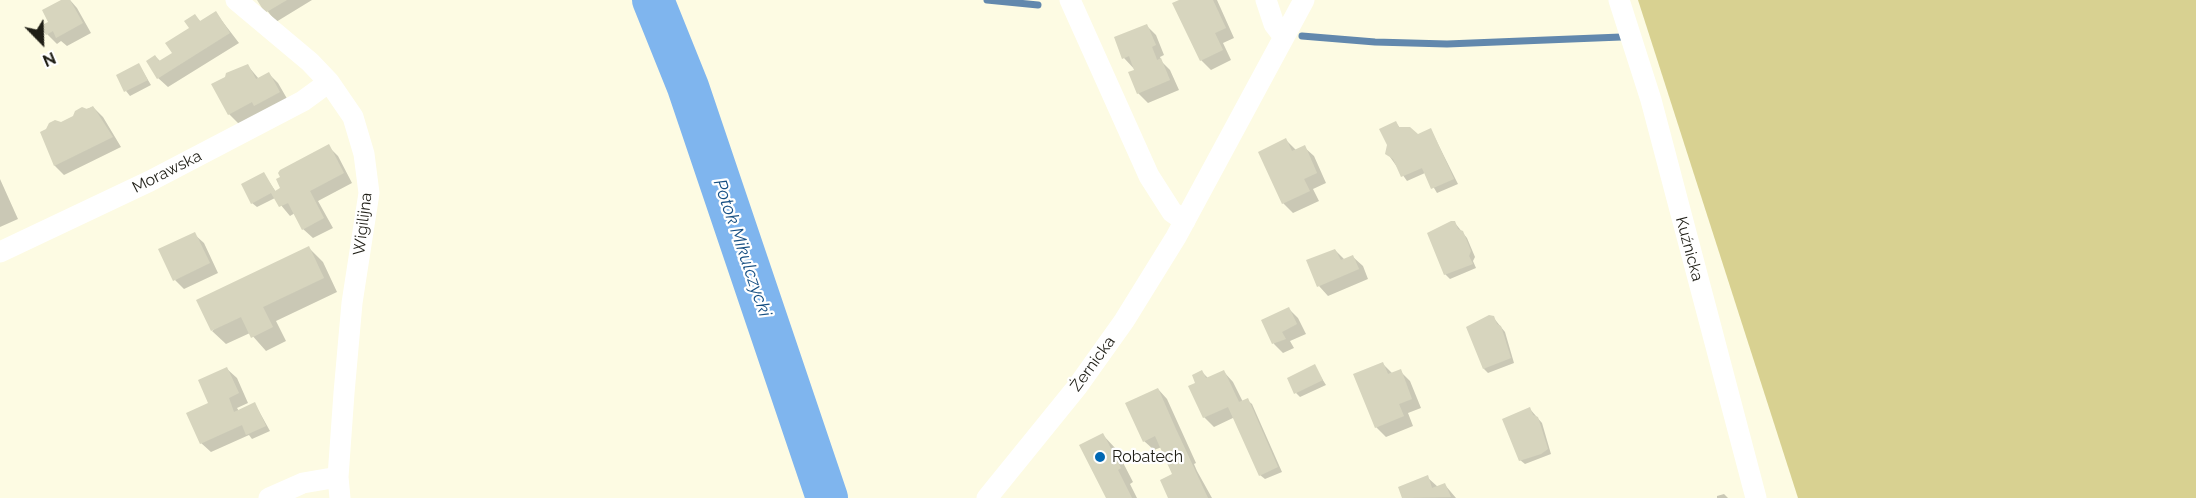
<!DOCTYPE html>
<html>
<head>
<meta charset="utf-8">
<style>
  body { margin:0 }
  #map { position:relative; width:2196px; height:498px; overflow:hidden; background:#fdfbe3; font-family:Raleway,sans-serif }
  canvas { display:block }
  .north { position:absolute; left:12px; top:12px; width:60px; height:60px; -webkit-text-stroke:4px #fff; paint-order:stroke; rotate:157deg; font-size:16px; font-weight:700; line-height:24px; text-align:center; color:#1f1e16 }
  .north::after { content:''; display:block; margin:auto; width:21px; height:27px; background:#1f1e16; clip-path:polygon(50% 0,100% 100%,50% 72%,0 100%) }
</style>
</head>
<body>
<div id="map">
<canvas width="2196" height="498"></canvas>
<div class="north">N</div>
</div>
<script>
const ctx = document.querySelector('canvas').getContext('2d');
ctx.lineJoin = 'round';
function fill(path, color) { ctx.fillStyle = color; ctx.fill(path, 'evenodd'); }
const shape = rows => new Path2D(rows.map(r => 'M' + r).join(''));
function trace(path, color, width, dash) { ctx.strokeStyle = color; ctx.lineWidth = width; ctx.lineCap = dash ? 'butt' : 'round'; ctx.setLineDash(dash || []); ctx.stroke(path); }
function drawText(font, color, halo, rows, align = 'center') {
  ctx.font = font + ' Raleway,sans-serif'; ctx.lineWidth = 4.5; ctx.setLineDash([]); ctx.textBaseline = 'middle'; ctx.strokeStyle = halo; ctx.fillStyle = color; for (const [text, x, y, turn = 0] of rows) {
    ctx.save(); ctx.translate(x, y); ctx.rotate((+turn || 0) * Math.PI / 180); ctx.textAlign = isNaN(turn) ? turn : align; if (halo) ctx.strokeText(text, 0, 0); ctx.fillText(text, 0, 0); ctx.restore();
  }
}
fill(shape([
  [1638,0,2196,0,2196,498,1798,498]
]), '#d8d191');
fill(shape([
  [64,0,70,0,77,8,91,33,67,46,61,41,57,44,47,34,50,22],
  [259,0,312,0,276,22],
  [1183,0,1217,0,1234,38,1223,43,1231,60,1211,70,1201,60],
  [216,13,239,43,168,87,158,78,155,56,161,62,174,54,191,29,195,16,201,22],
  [1146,25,1156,35,1164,55,1160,57,1162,62,1170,70,1179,90,1148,103,1138,93,1136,71,1124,58,1116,38],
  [139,65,151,85,130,96,126,91],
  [248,66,259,79,269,74,278,83,289,102,239,124,229,114,226,78],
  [93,107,103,117,121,147,64,175,55,166,42,133,74,117,76,112],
  [1396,123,1401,129,1418,136,1431,130,1458,184,1437,193,1425,173,1407,181,1390,157],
  [1286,140,1296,150,1304,147,1314,156,1326,183,1313,189,1319,201,1293,213,1283,203],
  [328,146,338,156,352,183,318,201,333,228,313,238,303,229,295,213,290,216,275,198,257,207,252,203,264,174,276,192],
  [0,179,18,219,0,227],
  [1455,223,1467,238,1475,257,1473,261,1476,268,1450,279,1445,274],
  [194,234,204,243,218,273,184,289,175,280],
  [309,248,323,262,337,292,276,321,286,341,266,351,250,333,226,344,212,331],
  [1335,250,1345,260,1353,257,1363,266,1368,279,1328,296,1319,286],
  [1289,309,1298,318,1306,334,1290,341,1294,348,1283,353,1274,344,1263,321],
  [1493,317,1505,332,1514,363,1488,373,1484,369],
  [1383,364,1393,374,1400,371,1410,381,1421,408,1408,413,1413,426,1386,437,1376,427],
  [1314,366,1326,385,1300,397,1296,393],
  [227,369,237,378,248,403,237,408,239,411,255,404,270,431,252,439,249,435,211,452,201,443,210,404],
  [1202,372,1209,379,1224,372,1233,382,1243,402,1247,400,1252,404,1282,472,1265,479,1260,475,1235,417,1214,427,1204,417,1197,384],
  [1158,389,1167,399,1196,463,1194,464,1197,471,1212,498,1170,498,1175,474,1162,447,1154,450,1144,441],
  [1530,409,1542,423,1551,454,1525,464,1520,460],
  [1103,435,1116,449,1133,482,1130,484,1137,498,1107,498],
  [1427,477,1438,487,1445,485,1456,498,1404,498,1400,488],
  [1724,494,1728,498,1717,498,1717,496]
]), '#0003');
trace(shape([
  [987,0,1038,5],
  [1302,36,1375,42,1447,44,1621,37]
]), '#6288ad', 7);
trace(shape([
  [653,0,688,87,827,498]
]), '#7fb5ee', 42);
fill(shape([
  [61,0,70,0,83,23,56,38,53,31,46,35,40,26,48,22,42,10],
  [257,0,287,0,265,13],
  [1179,0,1213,0,1226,28,1215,33,1223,50,1200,61,1172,3],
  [216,11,230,33,157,79,146,61,155,55,159,61,172,53,165,43,189,28,184,21,195,14,200,21],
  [1147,24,1156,45,1152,47,1156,57,1157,60,1161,58,1170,80,1137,94,1128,72,1134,70,1129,56,1122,59,1114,37],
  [139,63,148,80,124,92,116,75],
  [248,64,256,79,269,72,280,92,254,106,252,102,228,115,211,84,225,77,226,73],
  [93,106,113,137,54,166,40,132,46,129,49,123,55,120,61,122,73,116,75,111,82,107,87,109],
  [1396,121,1399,127,1410,127,1418,134,1431,128,1454,179,1431,189,1422,168,1401,177,1393,159,1385,154,1387,145,1379,129],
  [1286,138,1292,151,1305,145,1317,173,1304,179,1310,191,1282,204,1258,152],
  [329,144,344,173,310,191,324,218,302,230,288,203,279,207,271,193,251,204,241,184,264,172,275,191,280,188,276,179,280,177,278,173,280,170],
  [1451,221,1455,221,1458,229,1463,231,1471,251,1469,256,1473,264,1444,275,1427,233],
  [195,232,210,263,173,281,158,249],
  [309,246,324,278,263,307,273,327,251,338,241,317,211,331,196,300],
  [1335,249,1341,260,1353,255,1359,269,1317,287,1306,260],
  [1289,307,1297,324,1282,332,1286,339,1272,344,1261,320],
  [1489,315,1494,316,1497,324,1501,326,1511,358,1483,369,1466,327],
  [1383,362,1388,374,1401,369,1412,399,1399,404,1404,416,1375,428,1353,374],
  [1315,364,1323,380,1294,394,1287,378],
  [227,367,239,393,229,398,234,412,255,402,266,426,246,435,242,425,200,444,186,413,208,403,198,380],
  [1202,370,1206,378,1224,370,1239,402,1248,398,1278,467,1259,476,1228,407,1203,418,1188,386,1195,383,1192,375],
  [1158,388,1175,427,1208,498,1168,498,1160,480,1172,474,1167,463,1155,436,1143,442,1125,403],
  [1530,407,1533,415,1538,417,1548,449,1541,454,1519,461,1502,419],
  [1103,433,1121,468,1118,470,1132,498,1106,498,1079,445],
  [1428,475,1432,488,1445,483,1451,497,1402,498,1398,487]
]), '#d7d5be');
trace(shape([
  [236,0,310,62,329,82,353,117,364,154,369,193,352,303,344,393,338,477,340,498],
  [1070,0,1149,176,1172,212,1185,221],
  [1266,0,1274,24,1284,37],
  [1619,0,1651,100,1756,498],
  [0,252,150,181,303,101,329,82],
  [269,498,303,483,338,477],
  [987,498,1077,387,1124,321,1176,237,1304,0]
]), '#fff', 21);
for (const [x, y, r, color] of [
  [1100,457,6,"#0067b3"]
]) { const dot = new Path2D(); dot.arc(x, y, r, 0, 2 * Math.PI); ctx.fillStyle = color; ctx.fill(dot); trace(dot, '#fff', 2); }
drawText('16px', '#1f1e16', '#fff', [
  ["Morawska",167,172,-27],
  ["Wigilijna",363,224,-83],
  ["Kuźnicka",1689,249,75],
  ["Żernicka",1093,364,-54]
]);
drawText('16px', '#1f1e16', '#fff', [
  ["Robatech",1112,457]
], 'left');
drawText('italic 18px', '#164f83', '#fff', [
  ["Potok Mikulczycki",742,248,71]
]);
</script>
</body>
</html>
